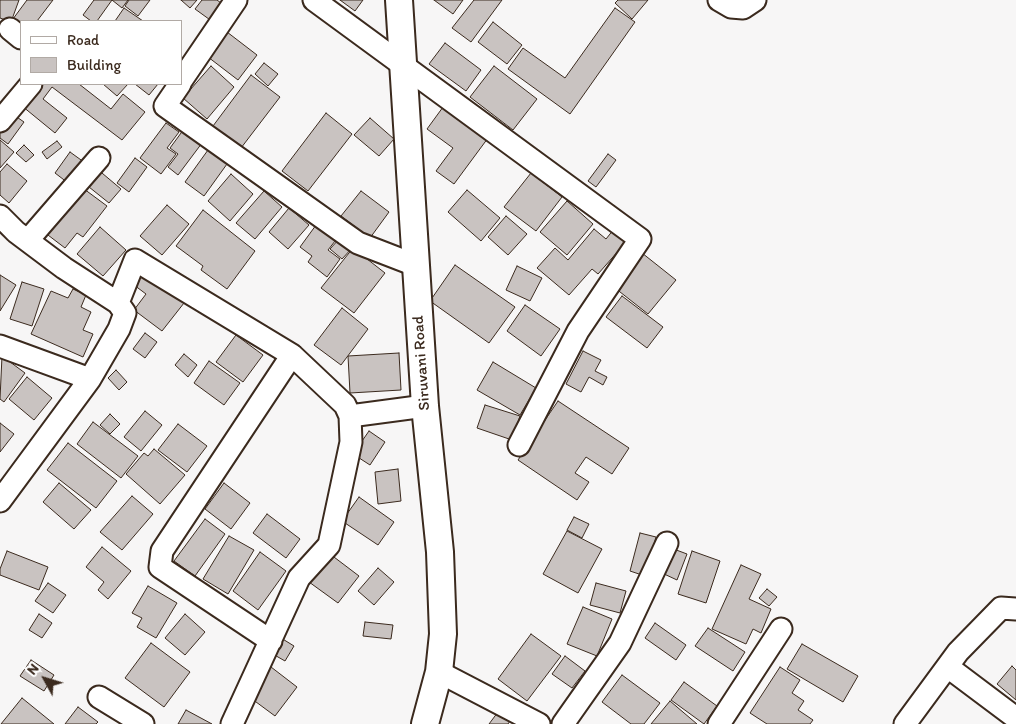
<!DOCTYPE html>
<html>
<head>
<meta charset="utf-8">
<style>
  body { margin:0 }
  #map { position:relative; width:1016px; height:724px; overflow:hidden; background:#f7f6f6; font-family:Itim,sans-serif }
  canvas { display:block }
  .legend { position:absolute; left:20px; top:20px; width:162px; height:65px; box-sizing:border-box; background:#fff; border:1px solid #b1aaa5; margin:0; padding:6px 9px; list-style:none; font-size:15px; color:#3b2a1e }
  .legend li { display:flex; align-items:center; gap:10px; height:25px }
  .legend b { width:25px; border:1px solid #b1aaa5 }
  .north { position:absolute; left:20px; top:654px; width:50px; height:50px; -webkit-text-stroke:4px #fff; paint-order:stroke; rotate:309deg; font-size:14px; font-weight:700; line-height:20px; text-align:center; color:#3b2a1e }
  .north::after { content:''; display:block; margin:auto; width:18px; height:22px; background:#3b2a1e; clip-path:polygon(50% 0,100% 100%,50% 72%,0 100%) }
</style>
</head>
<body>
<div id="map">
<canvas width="1016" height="724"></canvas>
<ul class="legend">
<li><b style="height:6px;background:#fff"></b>Road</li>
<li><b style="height:14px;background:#c9c3c1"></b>Building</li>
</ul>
<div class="north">N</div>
</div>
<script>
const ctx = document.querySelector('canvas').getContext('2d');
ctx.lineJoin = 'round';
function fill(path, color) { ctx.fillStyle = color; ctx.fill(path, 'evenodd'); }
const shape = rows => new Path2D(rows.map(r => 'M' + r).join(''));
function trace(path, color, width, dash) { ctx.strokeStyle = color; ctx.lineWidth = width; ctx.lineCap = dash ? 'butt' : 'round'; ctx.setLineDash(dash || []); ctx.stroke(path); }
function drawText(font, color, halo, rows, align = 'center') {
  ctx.font = font + ' Itim,sans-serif'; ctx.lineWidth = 4; ctx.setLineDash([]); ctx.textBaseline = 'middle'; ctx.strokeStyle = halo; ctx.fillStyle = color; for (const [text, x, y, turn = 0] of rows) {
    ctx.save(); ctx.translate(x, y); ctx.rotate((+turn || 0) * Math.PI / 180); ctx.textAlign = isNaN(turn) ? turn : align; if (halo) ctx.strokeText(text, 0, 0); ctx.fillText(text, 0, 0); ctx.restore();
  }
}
const building = shape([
  [0,0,19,0,11,22,0,18,0,0],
  [27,0,53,0,37,21,21,21,21,31,10,23,27,0],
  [94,0,128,0,122,8,112,0,97,21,91,21,83,15,94,0],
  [129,0,150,0,138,16,125,6,129,0],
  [181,0,197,0,190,8,181,0],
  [202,0,217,0,225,6,213,22,195,9,202,0],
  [340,0,363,0,355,11,340,0],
  [434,0,463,0,453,14,434,0],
  [474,0,502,0,471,42,452,28,474,0],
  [618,0,648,0,632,19,615,3,618,0],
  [124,8,143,21,115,21,124,8],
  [615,8,635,22,570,114,508,69,523,48,565,78,615,8],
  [493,22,522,45,507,64,478,42,493,22],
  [227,32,257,55,238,80,208,57,227,32],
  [445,43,481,70,466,91,429,64,445,43],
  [264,63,278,74,268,86,255,74,264,63],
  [211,66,234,87,207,119,183,98,211,66],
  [494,66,537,99,513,130,470,97,494,66],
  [251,75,280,97,241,148,213,126,251,75],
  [41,84,79,84,111,109,123,94,145,112,122,140,52,87,43,99,67,118,55,133,22,106,41,84],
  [103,84,128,84,117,96,103,84],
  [135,84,158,84,149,95,135,84],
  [446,103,488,138,454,184,436,171,453,148,427,129,446,103],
  [11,113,24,122,8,144,0,138,0,128,11,113],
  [326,113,352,134,308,191,282,171,326,113],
  [370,118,394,139,379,156,354,135,370,118],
  [166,123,179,132,167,148,176,154,161,174,140,158,166,123],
  [184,129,202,143,178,175,168,167,178,154,170,148,184,129],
  [0,140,14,152,0,168,0,140],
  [57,141,62,147,47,159,42,152,57,141],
  [24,145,34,155,26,162,16,153,24,145],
  [208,150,227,164,204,196,185,182,208,150],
  [70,152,88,165,72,186,55,173,70,152],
  [608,154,616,160,596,187,588,181,608,154],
  [135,158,147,167,129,192,117,183,135,158],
  [7,164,27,181,9,203,0,195,0,172,7,164],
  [96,168,121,189,109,203,84,183,96,168],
  [531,173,562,197,536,231,504,207,531,173],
  [231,174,253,194,230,221,208,201,231,174],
  [80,186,107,206,83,237,77,233,65,248,44,232,80,186],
  [467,190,500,218,481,241,448,212,467,190],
  [264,191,282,207,255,239,236,223,264,191],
  [361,191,389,212,370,238,341,216,361,191],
  [567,201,593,224,567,255,540,232,567,201],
  [167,205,189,224,162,255,140,236,167,205],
  [289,208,309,225,288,249,269,232,289,208],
  [203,210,255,251,227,289,201,270,203,266,176,246,203,210],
  [506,216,527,234,508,255,488,237,506,216],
  [319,221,339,236,328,250,340,259,327,277,308,262,312,256,300,247,319,221],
  [100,227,126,250,103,276,77,254,100,227],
  [594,229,606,239,614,229,627,241,598,274,592,269,569,295,537,268,555,248,568,260,594,229],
  [340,238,352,248,342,259,330,249,340,238],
  [353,248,385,273,354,313,321,288,353,248],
  [642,253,676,280,648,314,615,288,642,253],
  [455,265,515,307,489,343,430,301,455,265],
  [517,266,542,278,530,301,506,290,517,266],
  [144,272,184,303,162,331,134,310,146,294,134,285,144,272],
  [0,275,16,285,0,311,0,275],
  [22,282,44,289,32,326,10,319,22,282],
  [73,289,86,295,81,307,91,312,83,330,93,334,83,357,31,334,51,291,68,298,73,289],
  [622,296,663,327,647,348,606,317,622,296],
  [525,305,560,329,541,356,507,331,525,305],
  [342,308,368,329,341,365,314,345,342,308],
  [145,333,157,342,145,358,133,349,145,333],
  [236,335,263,355,243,382,216,362,236,335],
  [583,351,601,360,595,371,607,377,603,385,589,377,581,392,566,384,583,351],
  [399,353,401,390,350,393,348,356,399,353],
  [184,354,197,365,188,377,175,365,184,354],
  [2,356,25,373,4,402,0,399,2,356],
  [209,361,240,383,224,405,194,383,209,361],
  [493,362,536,388,520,415,477,390,493,362],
  [116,370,127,382,119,390,108,378,116,370],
  [27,377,52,398,34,420,9,399,27,377],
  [558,401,629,448,612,474,586,457,575,473,589,482,577,500,518,460,558,401],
  [485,405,520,416,512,440,477,428,485,405],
  [145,411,162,425,141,451,124,437,145,411],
  [110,414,120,424,110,434,100,425,110,414],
  [93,422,138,456,121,478,77,444,93,422],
  [0,423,14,434,0,452,0,423],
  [178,424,207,446,187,472,158,450,178,424],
  [369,431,385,442,370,465,353,454,369,431],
  [68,443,117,481,96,508,47,470,68,443],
  [154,449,185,475,160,504,126,474,144,453,148,456,154,449],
  [398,469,401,501,378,504,375,472,398,469],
  [59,483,91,510,74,529,43,502,59,483],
  [224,483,250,503,231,529,205,509,224,483],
  [132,496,153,514,122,550,100,532,132,496],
  [359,497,394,522,378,545,342,521,359,497],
  [267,514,300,539,286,558,253,533,267,514],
  [574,517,589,524,582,538,567,530,574,517],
  [205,519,225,534,195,576,174,561,205,519],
  [567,531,602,549,578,593,543,574,567,531],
  [640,533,656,537,645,576,630,571,640,533],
  [229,536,254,550,228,594,203,579,229,536],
  [102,547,131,571,108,599,98,590,104,582,86,567,102,547],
  [671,548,687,554,677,580,662,573,671,548],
  [7,551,48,567,39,590,0,575,0,569,7,551],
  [692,551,720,561,706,603,678,594,692,551],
  [260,552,286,571,258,610,233,591,260,552],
  [330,554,359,576,338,603,309,582,330,554],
  [741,565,761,574,749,599,771,609,761,633,753,629,746,644,712,629,741,565],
  [378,568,394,582,374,605,358,591,378,568],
  [48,583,66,595,53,613,35,601,48,583],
  [596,583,626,591,620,613,590,605,596,583],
  [148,586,177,603,156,638,137,627,142,618,132,613,148,586],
  [767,589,777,597,769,606,759,598,767,589],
  [583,607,612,619,597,656,567,644,583,607],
  [39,614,52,623,42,638,29,630,39,614],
  [185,614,205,632,185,655,165,638,185,614],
  [365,622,393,625,391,639,363,636,365,622],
  [655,623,686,645,676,660,645,638,655,623],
  [708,628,745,652,733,671,695,646,708,628],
  [531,634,561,656,527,701,498,679,531,634],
  [281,638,294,646,285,661,271,653,281,638],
  [151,643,190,672,164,707,125,678,151,643],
  [802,644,858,676,843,702,787,669,802,644],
  [565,656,585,671,572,688,552,674,565,656],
  [31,660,54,675,44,691,20,676,31,660],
  [1012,666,1016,670,1016,700,997,684,1012,666],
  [271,667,297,687,275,716,248,696,271,667],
  [780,667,800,680,792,693,804,701,798,710,813,720,810,724,767,724,750,713,780,667],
  [622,675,660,703,644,724,631,724,602,702,622,675],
  [684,682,717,706,704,724,671,700,684,682],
  [22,698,54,724,1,724,22,698],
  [670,701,697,724,651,724,670,701],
  [78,707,98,722,96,724,65,724,78,707],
  [186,710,212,724,178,724,186,710],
  [498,712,510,721,508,724,489,724,498,712]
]);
fill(building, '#c9c3c1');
trace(building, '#3b2a1e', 1);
const minor = shape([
  [314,0,640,239,578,331,519,445],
  [719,0,731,7,743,8,755,0],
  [10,29,21,38],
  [181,81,236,0],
  [180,84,165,106,358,243,415,265],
  [0,121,31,84],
  [0,216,16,232,64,268,118,303,125,313,119,329,90,379,0,501],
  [28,240,99,158],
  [118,303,135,260,292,355,345,405,350,416],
  [0,346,90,379],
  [271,641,160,567,162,551,292,355],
  [948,667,1016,718],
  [439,672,539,724],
  [99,697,143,724],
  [232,724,299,578,329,545,351,442,350,416,425,406],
  [563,724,620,643,667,543],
  [719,724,781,629],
  [905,724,958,652,1001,608,1016,609]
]);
const tertiary = shape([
  [399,0,425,406,440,552,443,634,439,672,425,724]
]);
trace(minor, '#3b2a1e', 25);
trace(tertiary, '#3b2a1e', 30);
trace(minor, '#fff', 21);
trace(tertiary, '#fff', 26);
drawText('16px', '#3b2a1e', '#fff', [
  ["Siruvani Road",422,363,-94]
]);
</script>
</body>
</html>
